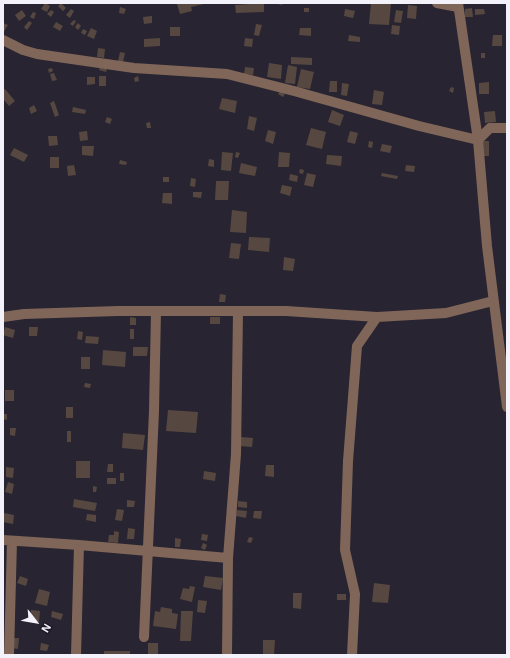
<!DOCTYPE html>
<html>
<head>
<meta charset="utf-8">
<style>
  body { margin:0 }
  #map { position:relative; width:510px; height:658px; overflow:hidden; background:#282431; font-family:Arial,sans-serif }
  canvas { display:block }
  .frame { position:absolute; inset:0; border:4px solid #f3f1fa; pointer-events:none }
  .north { position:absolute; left:16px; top:602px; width:40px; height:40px; -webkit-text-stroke:3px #1e1b27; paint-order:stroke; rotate:121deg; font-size:11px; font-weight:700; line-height:16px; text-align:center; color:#f3f1fa }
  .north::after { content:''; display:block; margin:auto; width:14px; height:18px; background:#f3f1fa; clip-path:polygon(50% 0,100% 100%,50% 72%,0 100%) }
</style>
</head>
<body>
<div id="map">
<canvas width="510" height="658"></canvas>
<div class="frame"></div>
<div class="north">N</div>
</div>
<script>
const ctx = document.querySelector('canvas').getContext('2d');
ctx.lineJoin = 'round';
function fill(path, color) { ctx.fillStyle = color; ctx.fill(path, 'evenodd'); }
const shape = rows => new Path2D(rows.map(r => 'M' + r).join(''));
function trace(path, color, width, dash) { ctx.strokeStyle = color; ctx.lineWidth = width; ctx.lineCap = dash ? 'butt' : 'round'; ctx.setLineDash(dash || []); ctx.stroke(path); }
fill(shape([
  [45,3,50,6,47,12,41,9],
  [61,3,66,8,63,11,58,6],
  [180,3,204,3,204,4,191,7,192,11,180,14,177,4],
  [264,3,264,12,236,13,235,5],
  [273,3,283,3,282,5],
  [371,3,391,3,389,25,369,24],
  [408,5,417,6,416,19,407,18],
  [120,7,126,9,124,14,119,13],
  [304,8,309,8,309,12,304,12],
  [472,8,473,17,465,17,465,9],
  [71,9,74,11,70,18,66,15],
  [345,9,355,11,353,18,344,16],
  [475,9,484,9,485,14,475,15],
  [22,10,26,16,19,21,15,15],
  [51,10,54,12,51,17,47,14],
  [396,10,403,11,401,23,394,22],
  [33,12,36,13,34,19,30,17],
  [152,16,152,23,144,24,143,17],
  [74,20,76,21,73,26,70,24],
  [29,21,32,23,27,30,24,27],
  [56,22,63,26,60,31,53,27],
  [3,23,8,25,3,33],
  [78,23,81,26,78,30,75,27],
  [256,24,262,25,259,36,254,35],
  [392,25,400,26,399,35,391,34],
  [170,27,180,27,180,36,170,36],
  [91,28,97,31,94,39,87,36],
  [300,28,311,28,311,36,299,35],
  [83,29,87,31,85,35,81,33],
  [349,35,360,37,360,42,348,41],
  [493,35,502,35,502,46,492,46],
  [160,38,160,46,144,47,144,39],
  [245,38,253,39,252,47,244,46],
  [98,48,105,49,104,58,97,57],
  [120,52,125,53,123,62,118,61],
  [481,53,485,53,485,58,481,58],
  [291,57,312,58,312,65,291,64],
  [269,63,282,65,281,79,267,77],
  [101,64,108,66,106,72,99,70],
  [288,65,297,67,295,84,285,83],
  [245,67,254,68,253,75,244,74],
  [52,68,53,71,49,73,48,69],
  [301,69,314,72,310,89,297,87],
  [54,73,57,80,52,81,50,74],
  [99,76,106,76,106,86,99,86],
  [138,76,139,81,135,82,134,78],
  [87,77,95,77,95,84,87,85],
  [330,81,337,81,337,92,329,92],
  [489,82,489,94,479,94,479,83],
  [342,83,349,84,347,96,341,95],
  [451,87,454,88,453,93,449,91],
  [5,89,15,101,9,106,3,99,3,90],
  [374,90,384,92,382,105,372,104],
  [280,91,285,94,283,97,278,94],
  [222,98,237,101,235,113,219,109],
  [54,101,59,115,55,117,50,103],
  [34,105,37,111,31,114,29,108],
  [73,107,86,110,85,114,72,112],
  [332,110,344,115,340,126,328,122],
  [495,111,496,122,485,123,484,112],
  [249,116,257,118,254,131,247,129],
  [107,117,112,119,110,124,105,122],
  [150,122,151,128,147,128,146,123],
  [311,128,326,132,322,149,306,145],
  [268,130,276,132,273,144,265,141],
  [87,131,88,140,80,141,79,132],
  [350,131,358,133,355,144,347,142],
  [48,136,57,136,58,145,49,146],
  [369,141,373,142,372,148,368,147],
  [483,141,489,141,489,156,483,156],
  [382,144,392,146,390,153,380,151],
  [82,146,94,146,93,156,82,155],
  [14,148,28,155,24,162,10,155],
  [222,152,233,153,231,171,221,170],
  [236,152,240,153,238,158,235,157],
  [279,152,290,153,289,167,278,167],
  [327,155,342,156,341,166,326,164],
  [50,157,59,157,59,168,50,168],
  [209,159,214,160,214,167,208,166],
  [120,160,127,162,126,165,119,164],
  [241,163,257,167,255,176,239,173],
  [74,165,76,175,68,176,67,166],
  [406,165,415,166,414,172,405,171],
  [300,169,304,170,303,174,299,173],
  [307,173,316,175,313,187,304,185],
  [382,173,398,176,397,179,381,176],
  [290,174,298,176,297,182,289,180],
  [163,177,169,177,169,182,163,182],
  [191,178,196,179,195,187,190,186],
  [216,181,229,181,228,200,215,200],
  [282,185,292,187,290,196,280,193],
  [193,192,202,192,201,198,193,197],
  [163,193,172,193,172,204,162,203],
  [232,210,247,212,246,233,230,232],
  [249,237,270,238,269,252,248,250],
  [231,243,241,244,239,259,229,258],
  [284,257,295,259,293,271,283,270],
  [220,294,226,295,225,302,219,302],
  [130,317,136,318,136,325,130,325],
  [210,317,220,317,220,324,210,324],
  [5,327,15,330,13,338,3,335],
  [29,327,38,327,37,336,29,336],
  [130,329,134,329,134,339,130,339],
  [78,331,83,332,82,340,77,339],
  [86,336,99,337,98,344,85,343],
  [133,347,148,347,147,356,133,356],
  [103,350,126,352,125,367,102,365],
  [81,357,90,357,90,369,81,369],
  [85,383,91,384,90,388,84,387],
  [5,390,14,390,14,401,5,401],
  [66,407,73,407,73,418,66,418],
  [168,410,198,412,196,433,166,431],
  [3,414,7,414,7,420,3,419],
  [10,428,16,428,15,436,10,435],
  [67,431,71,431,71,442,67,442],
  [123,433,145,435,143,450,122,448],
  [241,437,253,438,252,447,239,446],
  [76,461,90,461,90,478,76,478],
  [108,464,113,464,113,472,107,472],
  [266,465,274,465,274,477,265,476],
  [6,467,14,468,13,478,6,477],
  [204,471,216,473,215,481,203,479],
  [120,473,124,473,124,481,120,481],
  [107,478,116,478,116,484,107,484],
  [8,482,14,484,12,494,5,492],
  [93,486,97,487,96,492,93,492],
  [74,499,97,503,95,511,73,507],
  [127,500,135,501,134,507,127,507],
  [238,501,247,502,247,508,238,507],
  [117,509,124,510,122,521,115,520],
  [237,510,247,511,246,518,236,516],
  [254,511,262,511,261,519,253,518],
  [4,513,14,515,13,524,3,522],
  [87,514,96,515,96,522,86,520],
  [128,528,135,529,134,539,127,539],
  [114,531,119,532,118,543,108,542,109,535,114,535],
  [202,534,208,535,207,541,201,540],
  [249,537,253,538,251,543,247,542],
  [175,538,181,539,180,547,175,547],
  [203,543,207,545,205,550,201,548],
  [20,576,28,579,26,586,17,583],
  [205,576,223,578,221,590,203,587],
  [374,583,390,585,388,603,372,602],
  [190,586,195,587,192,602,180,599,183,588,189,589],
  [39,589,50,592,47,606,35,603],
  [293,593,302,593,301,609,293,608],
  [337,594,346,594,346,600,337,600],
  [198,600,207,601,205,613,197,612],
  [161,607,172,609,172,613,178,614,176,629,153,626,155,611,160,612],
  [31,610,40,611,39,622,30,621],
  [52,611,63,614,61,620,51,617],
  [181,611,193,611,191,641,180,641],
  [13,638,19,638,18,649,12,648],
  [263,640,275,640,274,655,263,655],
  [41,643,49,645,47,651,40,650],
  [148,643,158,643,158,655,148,655],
  [104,651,130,651,130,655,104,655]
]), '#564840');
trace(shape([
  [437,3,458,7],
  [458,3,478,140,487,246,507,407],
  [3,40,23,50,37,54,134,68,227,74,294,91,419,126,478,140,490,128,507,128],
  [3,317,24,314,118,311,286,311,377,317,446,313,493,301],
  [3,540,79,545,228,558],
  [144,637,154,411,156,311],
  [9,655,12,541],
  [76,655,79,545],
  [227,655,228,558,236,454,238,312],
  [352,655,355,594,345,550,348,461,357,346,377,317]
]), '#7f6659', 10);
</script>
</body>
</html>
